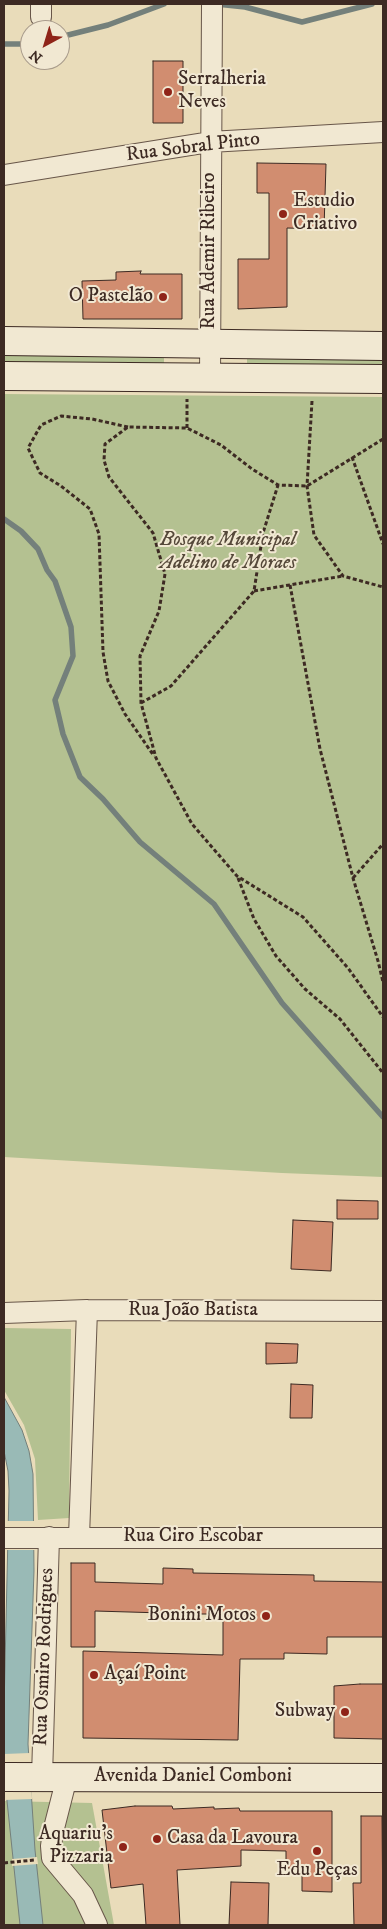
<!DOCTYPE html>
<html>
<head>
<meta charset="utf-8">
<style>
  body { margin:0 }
  #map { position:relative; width:387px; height:1929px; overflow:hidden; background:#e9dcba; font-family:"IM FELL DW Pica",serif }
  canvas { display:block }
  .frame { position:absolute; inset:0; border:5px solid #3d2a23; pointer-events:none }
  .north { position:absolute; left:20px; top:20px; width:50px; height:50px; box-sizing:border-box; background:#f1e8d2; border:1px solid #a99c8c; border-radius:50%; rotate:219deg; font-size:14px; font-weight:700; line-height:20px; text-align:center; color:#3d2a23 }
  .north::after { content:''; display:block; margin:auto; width:18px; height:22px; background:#8f2418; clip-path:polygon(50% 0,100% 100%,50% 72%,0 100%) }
</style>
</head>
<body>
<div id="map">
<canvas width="387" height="1929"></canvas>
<div class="frame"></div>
<div class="north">N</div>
</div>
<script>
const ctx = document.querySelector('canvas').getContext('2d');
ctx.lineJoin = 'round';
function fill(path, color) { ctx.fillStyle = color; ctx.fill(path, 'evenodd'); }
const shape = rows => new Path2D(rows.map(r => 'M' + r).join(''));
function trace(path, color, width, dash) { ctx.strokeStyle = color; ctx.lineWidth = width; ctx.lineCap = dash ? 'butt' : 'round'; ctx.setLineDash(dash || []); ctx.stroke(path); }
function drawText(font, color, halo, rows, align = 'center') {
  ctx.font = font + ' "IM FELL DW Pica",serif'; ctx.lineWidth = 4; ctx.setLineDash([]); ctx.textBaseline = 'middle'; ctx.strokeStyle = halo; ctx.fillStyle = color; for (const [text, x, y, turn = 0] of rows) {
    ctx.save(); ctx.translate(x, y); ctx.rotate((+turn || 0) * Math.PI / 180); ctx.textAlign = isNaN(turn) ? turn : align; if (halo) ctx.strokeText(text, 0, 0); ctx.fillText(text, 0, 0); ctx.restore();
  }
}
fill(shape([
  [4,354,164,354,164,364,4,363],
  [247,358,383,358,383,366,247,366],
  [4,394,383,397,383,1177,282,1173,4,1157],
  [4,1328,71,1329,69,1518,38,1520,35,1459,24,1425,4,1390],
  [4,1801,92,1803,114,1925,4,1925]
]), '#b4c191');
const water = shape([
  [4,1397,22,1430,29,1451,33,1474,34,1571,28,1744,35,1850,43,1925,20,1925,7,1801,4,1766,4,1709,9,1491,8,1471,4,1451,4,1397]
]);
fill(water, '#99bab6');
trace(water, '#74807b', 1);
fill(shape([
  [6,1521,36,1521,36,1550,6,1550],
  [30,1753,32,1799,4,1800,4,1754],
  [37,1857,38,1864,12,1866,12,1859]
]), '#e9dcba');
trace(shape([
  [216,4,245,7,302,22,372,4],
  [60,37,108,25,164,4],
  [4,44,30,44],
  [4,519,21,531,38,549,47,570,55,581,71,627,73,656,55,700,63,734,80,777,103,799,140,842,214,904,282,1003,383,1117]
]), '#74807b', 5.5);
const building = shape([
  [153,61,183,61,183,123,153,123,153,61],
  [257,163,326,164,324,229,287,228,287,307,238,309,238,259,269,259,269,193,257,193,257,163],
  [141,271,140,274,182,274,182,319,83,319,82,281,116,280,116,272,141,271],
  [337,1200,378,1201,378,1219,337,1219,337,1200],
  [293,1220,333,1222,331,1271,291,1269,293,1220],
  [266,1343,298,1344,297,1363,266,1364,266,1343],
  [291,1384,313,1385,312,1418,290,1418,291,1384],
  [71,1563,95,1563,95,1582,163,1584,163,1568,193,1569,193,1573,314,1575,314,1581,383,1582,383,1637,327,1637,327,1654,284,1653,284,1659,240,1659,238,1740,83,1738,83,1651,223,1655,223,1614,192,1614,192,1620,163,1619,163,1613,95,1611,95,1647,71,1647,71,1563],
  [360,1684,383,1684,383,1739,334,1738,334,1686,360,1684],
  [135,1806,172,1806,173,1809,214,1807,214,1809,239,1808,240,1811,332,1811,332,1892,302,1891,302,1868,286,1868,286,1851,241,1850,241,1866,177,1870,180,1925,146,1925,143,1884,111,1888,102,1810,135,1806],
  [361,1816,382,1816,383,1925,354,1925,353,1883,361,1883,361,1816],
  [231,1882,269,1883,268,1925,229,1925,231,1882]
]);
fill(building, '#d18d70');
trace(building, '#3d2a23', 1);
const street = shape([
  [41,17,41,4],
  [4,175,210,142,383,132],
  [210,378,212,4],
  [4,1313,87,1310,383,1311],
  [79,1537,87,1310],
  [4,1538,383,1538],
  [42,1777,49,1537],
  [67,1777,53,1832,51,1846,52,1858,83,1895,97,1925]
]);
const secondary = shape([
  [4,341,383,346],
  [4,376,383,379],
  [4,1777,383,1778]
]);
trace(street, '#685649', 22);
trace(secondary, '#3d2a23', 30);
trace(shape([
  [312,401,307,486,314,535,343,576,383,587],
  [128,427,92,419,61,416,41,425,28,448,40,473,61,486,90,509,99,534,103,652,108,681,125,714,154,756],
  [187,428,187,399],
  [383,439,307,486,278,485,252,469,221,445,187,428,128,427,105,444,104,460,109,477,153,533,165,574,159,611,140,656,141,703,156,758,192,824,237,876,303,917,348,968,383,1017],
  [352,457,383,544],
  [290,585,320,749,353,878,378,961,383,982],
  [254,591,343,576],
  [141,703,171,686,254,591,263,533,278,485],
  [238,878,254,919,276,956,305,989,340,1019,383,1073],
  [353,878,383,844],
  [4,1863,34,1860]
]), '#3d2a23', 3, [4, 2.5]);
trace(street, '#f1e8d2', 20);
trace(secondary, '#f1e8d2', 28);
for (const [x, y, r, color] of [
  [168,92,5,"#8f2418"],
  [283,214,5,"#8f2418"],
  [163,297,5,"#8f2418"],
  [266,1616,5,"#8f2418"],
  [94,1675,5,"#8f2418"],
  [345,1712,5,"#8f2418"],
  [157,1839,5,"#8f2418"],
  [123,1847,5,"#8f2418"],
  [317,1851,5,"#8f2418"]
]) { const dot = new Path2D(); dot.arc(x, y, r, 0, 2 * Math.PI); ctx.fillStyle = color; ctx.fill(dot); trace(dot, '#f1e8d2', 2); }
drawText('20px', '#3d2a23', '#f1e8d2', [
  ["Serralheria",178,80],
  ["Neves",178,103],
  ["Estudio",293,202],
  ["Criativo",293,225],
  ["O Pastelão",153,297,"right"],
  ["Bonini Motos",256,1616,"right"],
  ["Açaí Point",104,1675],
  ["Subway",335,1712,"right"],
  ["Aquariu's",113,1835,"right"],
  ["Pizzaria",113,1858,"right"],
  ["Casa da Lavoura",167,1839],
  ["Edu Peças",317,1871,"center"]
], 'left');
drawText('20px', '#3d2a23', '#f1e8d2', [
  ["Rua Sobral Pinto",193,148,-7],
  ["Rua Ademir Ribeiro",210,251,-90],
  ["Rua João Batista",193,1311],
  ["Rua Ciro Escobar",193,1537],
  ["Rua Osmiro Rodrigues",45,1657,-88],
  ["Avenida Daniel Comboni",193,1777]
]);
drawText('italic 20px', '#554839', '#f1e8d2', [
  ["Bosque Municipal",228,541],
  ["Adelino de Moraes",228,564]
]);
</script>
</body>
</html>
